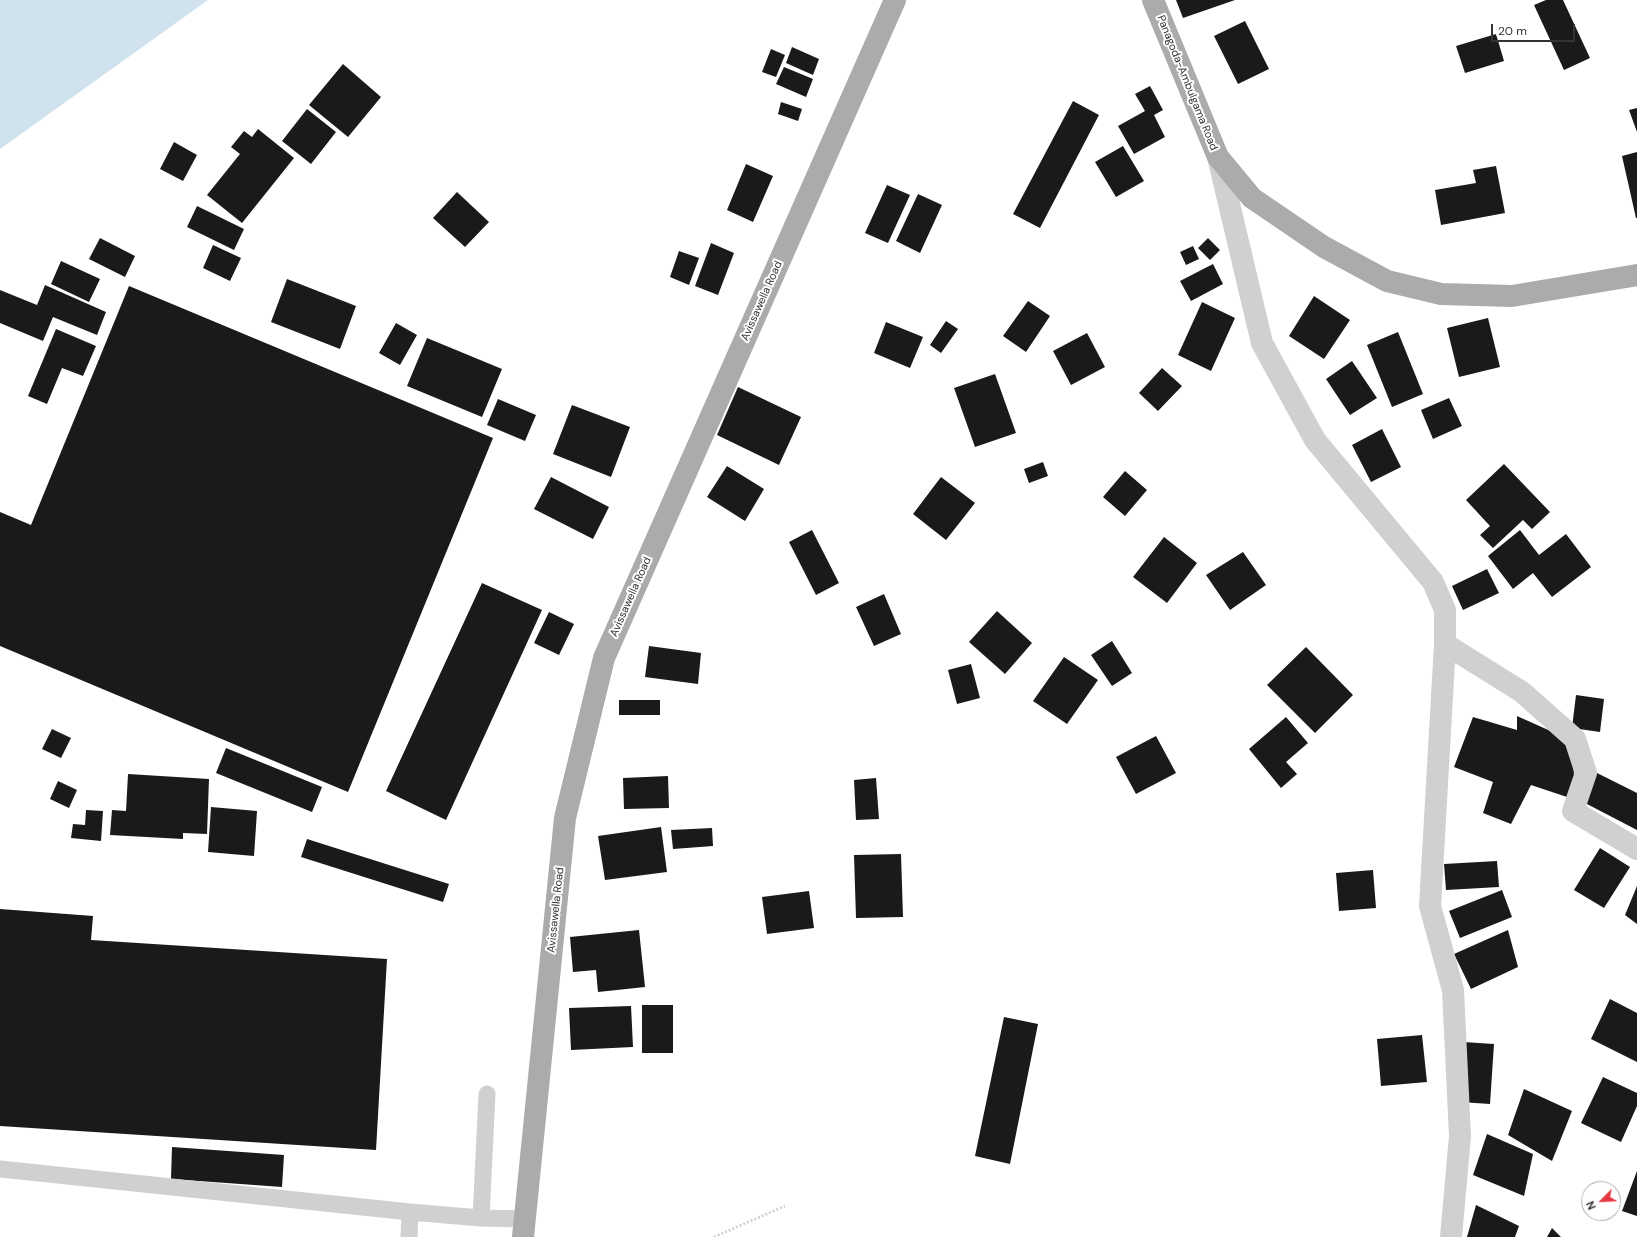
<!DOCTYPE html>
<html>
<head>
<meta charset="utf-8">
<style>
  body { margin:0 }
  #map { position:relative; width:1637px; height:1237px; overflow:hidden; background:#fff; font-family:"DM Sans",sans-serif }
  canvas { display:block }
  .north { position:absolute; left:1581px; top:1181px; width:40px; height:40px; box-sizing:border-box; background:#fff; border:1px solid #adadad; border-radius:50%; rotate:246deg; font-size:11px; font-weight:700; line-height:16px; text-align:center; color:#333 }
  .north::after { content:''; display:block; margin:auto; width:14px; height:18px; background:#e63946; clip-path:polygon(50% 0,100% 100%,50% 72%,0 100%) }
  .scale { position:absolute; left:1491px; top:24px; width:84px; height:18px; box-sizing:border-box; border:2px solid #333; border-top:0; padding-left:5px; font-size:12px; line-height:14px; white-space:nowrap; color:#333; -webkit-text-stroke:3px #fff; paint-order:stroke }
</style>
</head>
<body>
<div id="map">
<canvas width="1637" height="1237"></canvas>
<div class="north">N</div>
<div class="scale">20 m</div>
</div>
<script>
const ctx = document.querySelector('canvas').getContext('2d');
ctx.lineJoin = 'round';
function fill(path, color) { ctx.fillStyle = color; ctx.fill(path, 'evenodd'); }
const shape = rows => new Path2D(rows.map(r => 'M' + r).join(''));
function trace(path, color, width, dash) { ctx.strokeStyle = color; ctx.lineWidth = width; ctx.lineCap = dash ? 'butt' : 'round'; ctx.setLineDash(dash || []); ctx.stroke(path); }
function drawText(font, color, halo, rows, align = 'center') {
  ctx.font = font + ' "DM Sans",sans-serif'; ctx.lineWidth = 4; ctx.setLineDash([]); ctx.textBaseline = 'middle'; ctx.strokeStyle = halo; ctx.fillStyle = color; for (const [text, x, y, turn = 0] of rows) {
    ctx.save(); ctx.translate(x, y); ctx.rotate((+turn || 0) * Math.PI / 180); ctx.textAlign = isNaN(turn) ? turn : align; if (halo) ctx.strokeText(text, 0, 0); ctx.fillText(text, 0, 0); ctx.restore();
  }
}
fill(shape([
  [0,0,208,0,0,149]
]), '#cfe2ee');
fill(shape([
  [1176,0,1235,0,1183,18],
  [1546,0,1563,0,1590,58,1564,70,1534,5],
  [1245,21,1269,69,1238,84,1214,36],
  [1496,34,1504,61,1465,73,1456,46],
  [792,47,819,59,813,75,786,63],
  [771,49,785,55,776,77,762,72],
  [343,64,381,97,348,137,309,105],
  [784,67,813,79,806,97,776,84],
  [1150,86,1163,110,1154,115,1165,137,1134,154,1118,126,1145,111,1135,94],
  [1073,101,1099,115,1040,228,1013,214],
  [781,102,802,109,798,121,778,114],
  [1637,108,1637,132,1629,110],
  [307,109,336,132,311,164,282,141],
  [258,129,294,158,242,223,207,195,240,154,231,147,244,131,252,137],
  [174,142,197,155,183,181,160,169],
  [1123,146,1144,181,1116,197,1095,162],
  [1637,152,1637,218,1636,218,1622,156],
  [746,164,773,176,753,222,727,210],
  [1496,166,1505,213,1441,225,1435,190,1476,183,1473,170],
  [887,185,910,195,888,243,865,233],
  [457,192,489,222,465,247,433,218],
  [918,194,942,205,920,253,896,241],
  [197,206,244,229,234,250,187,227],
  [100,238,135,256,125,277,89,259],
  [1208,238,1220,250,1210,260,1198,248],
  [711,243,734,253,718,295,695,286],
  [213,245,241,258,230,281,203,268],
  [1193,246,1199,259,1186,265,1180,252],
  [679,251,699,258,689,285,670,277],
  [61,261,100,279,89,302,51,284],
  [1213,264,1223,284,1191,301,1180,281],
  [287,279,356,306,340,349,271,322],
  [45,285,106,312,97,335,53,317,43,341,0,323,0,290,37,305],
  [129,286,493,438,348,792,0,646,0,512,31,525],
  [1314,296,1350,320,1324,359,1289,336],
  [1028,301,1050,316,1026,352,1003,336],
  [1202,302,1235,318,1211,371,1178,355],
  [1488,318,1500,367,1459,377,1447,328],
  [946,321,958,329,941,353,930,345],
  [886,322,923,337,910,368,874,353],
  [396,323,417,335,400,365,379,353],
  [56,329,96,346,83,376,62,368,47,404,28,396],
  [1398,332,1423,394,1392,407,1367,345],
  [1087,333,1105,367,1071,385,1053,351],
  [427,338,502,369,482,417,407,386],
  [1352,361,1377,398,1350,415,1326,379],
  [1162,368,1182,386,1158,411,1139,393],
  [995,374,1016,433,975,447,954,388],
  [738,387,801,417,779,465,717,435],
  [1449,398,1462,426,1433,439,1421,410],
  [498,399,536,415,525,441,487,425],
  [572,405,630,427,611,477,553,454],
  [1382,429,1401,467,1371,482,1352,445],
  [1043,462,1048,476,1029,483,1024,469],
  [1504,464,1550,512,1532,529,1523,520,1493,548,1480,535,1490,526,1466,500],
  [727,466,764,489,745,521,707,497],
  [1125,471,1147,490,1125,516,1103,497],
  [551,477,609,507,593,539,534,509],
  [941,477,975,503,946,540,913,514],
  [812,530,839,583,816,595,789,542],
  [1520,530,1539,555,1566,534,1591,567,1552,597,1533,573,1513,589,1488,556],
  [1164,537,1197,563,1167,603,1133,577],
  [1243,552,1266,585,1230,610,1206,575],
  [1487,569,1499,593,1463,610,1452,586],
  [482,583,542,610,446,820,386,791],
  [884,594,901,634,874,646,856,607],
  [997,611,1032,643,1005,674,969,642],
  [549,612,574,624,559,655,534,643],
  [1112,641,1132,673,1112,686,1091,655],
  [649,646,701,653,698,684,645,677],
  [1306,647,1353,695,1315,733,1267,685],
  [1064,657,1098,680,1067,724,1033,701],
  [971,664,980,698,957,704,948,670],
  [1576,695,1604,699,1600,732,1572,728],
  [619,700,660,700,660,715,619,715],
  [1517,716,1555,733,1573,752,1574,776,1570,798,1531,785,1511,824,1483,813,1493,782,1454,767,1473,717,1517,730],
  [1286,717,1308,743,1286,762,1297,774,1281,788,1249,749],
  [52,729,71,738,61,758,42,749],
  [1156,736,1176,773,1136,794,1116,757],
  [226,748,322,787,312,812,216,773],
  [1597,773,1637,793,1637,830,1585,803],
  [128,774,209,779,207,834,183,833,183,839,110,835,112,810,126,811],
  [668,776,669,808,624,809,623,778],
  [876,778,879,819,856,820,854,780],
  [58,781,77,790,69,808,50,799],
  [211,807,257,811,254,856,208,852],
  [86,810,103,811,101,841,71,838,73,824,85,825],
  [661,827,667,872,605,880,598,836],
  [712,828,713,846,673,849,671,830],
  [307,839,449,884,443,902,301,857],
  [1600,848,1630,867,1604,908,1574,890],
  [901,854,903,917,856,918,854,855],
  [1497,861,1499,887,1446,890,1444,864],
  [1373,870,1376,908,1339,911,1336,873],
  [1637,886,1637,924,1625,915],
  [1502,890,1512,917,1460,938,1449,911],
  [809,891,814,928,767,934,762,897],
  [0,909,93,916,91,940,387,959,376,1150,0,1126],
  [639,930,645,987,598,992,596,970,573,972,570,937],
  [1508,930,1518,967,1471,989,1454,954],
  [1610,999,1637,1013,1637,1062,1591,1039],
  [642,1005,673,1005,673,1053,642,1053],
  [631,1006,633,1047,571,1050,569,1008],
  [1004,1017,1038,1024,1010,1164,975,1156],
  [1422,1035,1427,1082,1381,1086,1377,1039],
  [1463,1042,1494,1044,1490,1104,1460,1102],
  [1603,1077,1637,1093,1637,1106,1621,1142,1581,1123],
  [1524,1089,1572,1111,1552,1161,1508,1135],
  [1487,1134,1533,1154,1524,1196,1473,1175],
  [172,1147,284,1155,282,1187,171,1179],
  [1637,1171,1637,1216,1622,1211],
  [1476,1205,1519,1226,1515,1237,1467,1237],
  [1552,1228,1561,1237,1547,1237]
]), '#1a1a1a');
trace(shape([
  [714,1237,785,1206]
]), '#cdcdcd', 2.5, [2, 2]);
trace(shape([
  [0,1169,410,1212,481,1218,487,1094],
  [481,1218,525,1219],
  [409,1237,410,1212]
]), '#d0d0d0', 17);
trace(shape([
  [1218,157,1262,343,1315,440,1433,582,1445,610,1445,644,1430,906,1453,990,1460,1136,1451,1237],
  [1445,644,1522,692,1575,739,1586,773,1573,811,1637,849]
]), '#d0d0d0', 22);
trace(shape([
  [1153,0,1218,157,1252,198,1324,247,1387,281,1441,294,1512,296,1637,275],
  [523,1237,565,818,604,658,895,0]
]), '#ababab', 22);
drawText('11px', '#333', '#fff', [
  ["Panagoda-Ambulgama Road",1187,83,68],
  ["Avissawella Road",762,301,-66],
  ["Avissawella Road",631,597,-66],
  ["Avissawella Road",556,910,-84]
]);
</script>
</body>
</html>
